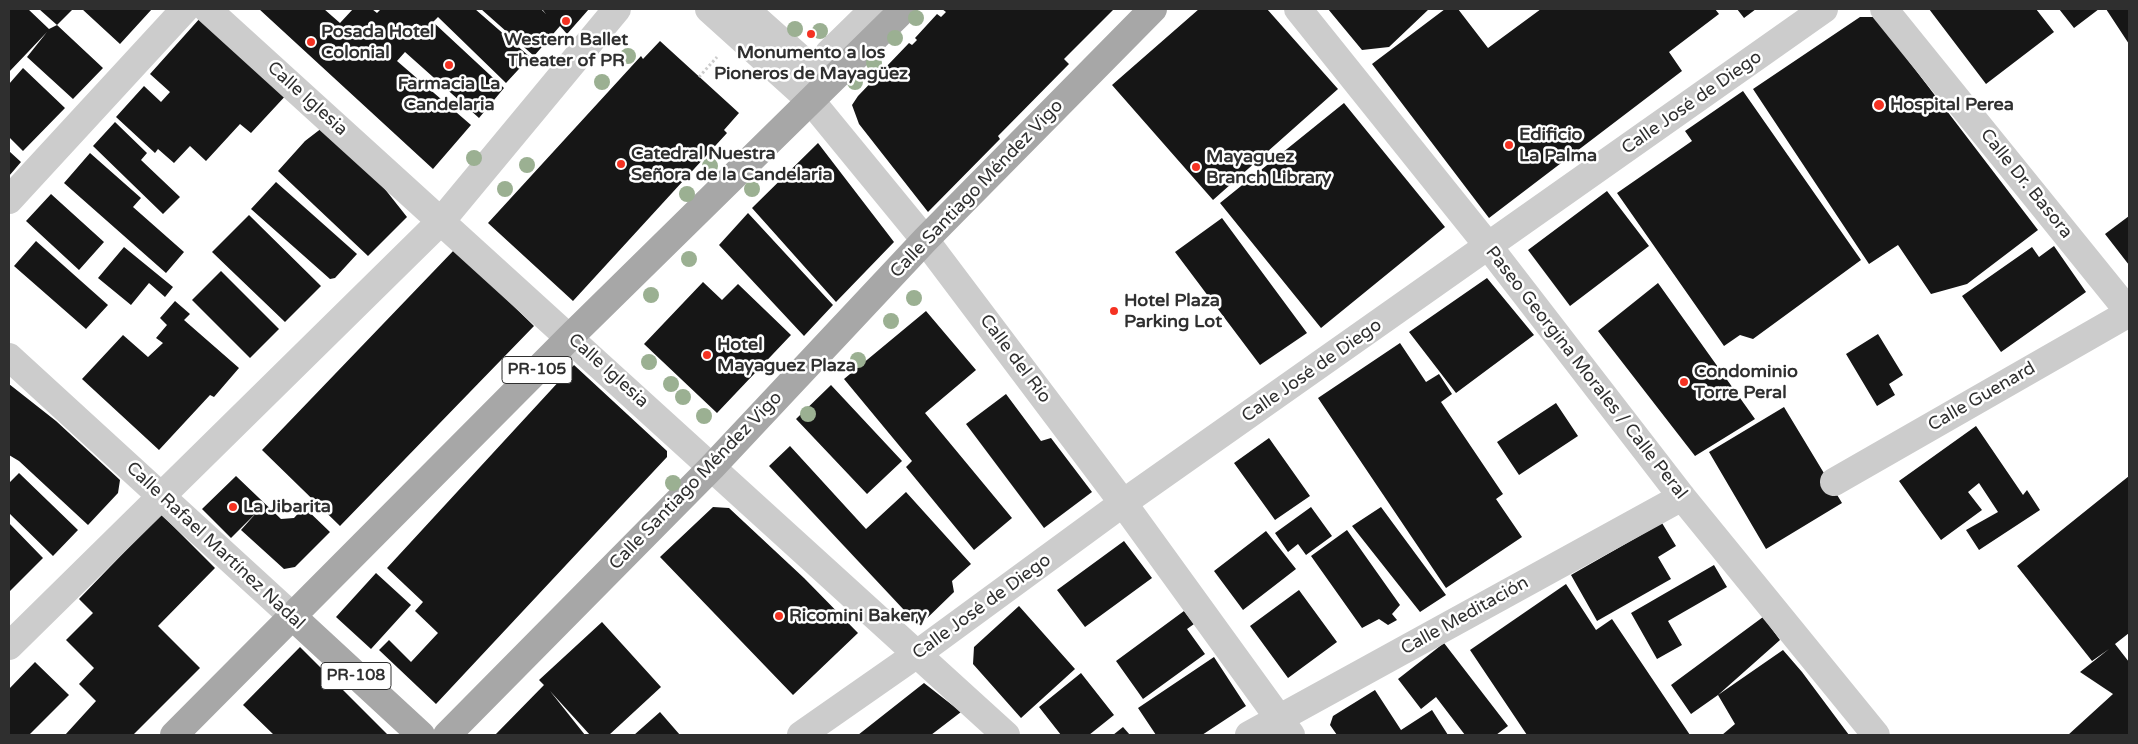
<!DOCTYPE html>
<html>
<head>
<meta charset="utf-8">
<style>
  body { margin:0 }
  #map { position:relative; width:2138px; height:744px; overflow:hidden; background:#fff; font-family:"Varela Round",sans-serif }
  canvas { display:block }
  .frame { position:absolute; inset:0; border:10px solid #2f2f2f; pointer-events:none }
</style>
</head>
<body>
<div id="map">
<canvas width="2138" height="744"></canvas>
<div class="frame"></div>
</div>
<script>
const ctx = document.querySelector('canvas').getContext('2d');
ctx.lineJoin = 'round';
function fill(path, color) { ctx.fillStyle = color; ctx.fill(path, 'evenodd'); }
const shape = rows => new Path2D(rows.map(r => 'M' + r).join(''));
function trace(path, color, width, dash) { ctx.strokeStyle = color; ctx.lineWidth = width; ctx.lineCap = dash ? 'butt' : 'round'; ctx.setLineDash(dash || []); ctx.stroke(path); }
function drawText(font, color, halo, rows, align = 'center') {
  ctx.font = font + ' "Varela Round",sans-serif'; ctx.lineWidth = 5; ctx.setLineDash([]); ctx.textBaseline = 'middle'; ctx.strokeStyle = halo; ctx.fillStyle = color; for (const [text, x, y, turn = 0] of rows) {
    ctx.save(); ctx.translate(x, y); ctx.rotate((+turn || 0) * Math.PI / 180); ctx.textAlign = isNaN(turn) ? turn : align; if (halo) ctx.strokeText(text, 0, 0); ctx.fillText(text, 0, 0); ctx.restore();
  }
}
fill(shape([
  [9,9,28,9,49,29,57,25,103,68,73,99,27,57,47,32,9,72],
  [39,9,73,9,57,25],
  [82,9,152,9,120,44],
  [259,9,324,9,340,23,353,9,372,9,377,13,381,9,475,9,530,57,506,83,438,17,433,22,504,88,479,118,405,52,397,61,471,125,433,169],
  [481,9,541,9,546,14,542,9,589,9,567,34,560,26,534,56],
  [942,9,1114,9,1064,59,1069,64,998,136,1000,139,928,212,859,124,852,105,858,96,881,72,884,75,889,69,886,67,909,43,912,45,917,40,915,38,937,14,941,17,946,12],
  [1199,9,1267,9,1338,89,1213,200,1112,85],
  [1328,9,1429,9,1389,47,1362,50],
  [1445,9,1458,9,1488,48,1541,9,1715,9,1719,14,1669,52,1682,71,1489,218,1372,64],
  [1737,9,1756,9,1744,18],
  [1929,9,2036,9,2054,32,1986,84],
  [2059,9,2099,9,2074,28],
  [2106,9,2129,9,2129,44],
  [201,17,289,92,251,133,240,124,206,161,190,146,174,163,158,149,155,153,116,117,144,86,161,102,170,92,150,74],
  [1860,17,1875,17,2038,230,1967,284,1931,294,1898,245,1869,264,1753,89],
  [660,41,739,113,724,130,727,133,573,301,488,223,641,56,643,59],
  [23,68,65,108,23,151,9,137,9,84],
  [1743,91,1861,260,1753,339,1740,335,1724,346,1617,193,1692,141,1685,131],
  [1344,103,1445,227,1321,328,1220,203],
  [331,121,407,217,368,256,278,171,305,141],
  [115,122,147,153,141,160,180,197,163,214,93,146],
  [818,143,894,242,836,302,752,208],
  [9,151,21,162,9,176],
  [90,153,141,198,133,207,184,252,166,273,64,183],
  [276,182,357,254,335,278,330,279,251,209],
  [1607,191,1649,246,1570,306,1528,250],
  [51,194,104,242,79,270,26,221],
  [748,213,833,305,804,336,719,245],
  [249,215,321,286,285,322,212,252],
  [2129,216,2129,265,2105,234],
  [1222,218,1307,333,1260,365,1175,252],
  [36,241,108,305,86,329,14,266],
  [2054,246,2086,292,2001,352,1962,296,2032,247,2039,257],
  [124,247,173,287,165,297,149,283,131,305,98,278],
  [455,249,534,326,340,526,262,450],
  [221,271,279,329,250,358,192,300],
  [1487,278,1534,335,1456,393,1409,332],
  [703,282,722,300,738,284,791,335,717,413,644,344],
  [1658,283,1755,419,1695,456,1598,331],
  [175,301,190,314,184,320,239,368,214,397,210,395,159,450,82,379,123,335,148,357,163,343,156,338,167,325,160,318],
  [926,311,976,370,925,413,1012,518,974,550,906,467,912,461,844,379],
  [1878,334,1903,375,1889,384,1895,395,1877,406,1846,354],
  [1400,343,1426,382,1439,374,1452,394,1441,402,1503,494,1496,499,1522,537,1446,588,1318,398],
  [574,365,667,451,667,457,436,704,379,650,389,640,411,662,438,633,415,611,423,602,387,568],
  [9,384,56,421,120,480,118,493,88,525,19,461,9,455],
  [831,385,902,461,867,494,796,419],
  [1006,394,1041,441,1051,438,1092,492,1044,528,966,424],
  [1556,403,1578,436,1519,475,1497,442],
  [1784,407,1842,503,1766,549,1709,452],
  [1976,426,2023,495,2027,490,2040,510,1979,550,1966,530,1998,512,1979,483,1968,492,1982,510,1941,540,1899,481],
  [1269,438,1310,496,1275,520,1234,463],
  [790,446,866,529,906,492,971,564,952,581,954,592,919,626,769,466],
  [19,473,78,530,53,556,9,513,9,483],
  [236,476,281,519,294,518,304,507,330,532,295,567,284,569,241,530,257,512,231,538,202,509],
  [2129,476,2129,633,2115,644,2129,662,2129,735,2068,735,2113,694,2080,672,2109,649,2092,661,2017,566],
  [713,507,729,508,804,578,858,633,793,695,660,557],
  [1311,507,1332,536,1306,555,1298,544,1288,552,1275,533],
  [1381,507,1446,595,1420,612,1352,526],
  [161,514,215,568,158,626,200,668,133,735,65,735,96,701,79,684,94,668,66,640,93,613,79,599],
  [9,523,43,558,9,592],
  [1662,523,1676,546,1658,557,1671,579,1597,621,1571,575],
  [1347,530,1400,605,1392,614,1397,620,1388,625,1379,619,1362,628,1311,556],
  [1266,531,1296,569,1243,610,1214,571],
  [1124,541,1152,578,1085,627,1057,590],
  [1714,565,1727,587,1668,621,1682,645,1657,659,1631,613],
  [376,573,411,605,371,649,336,617],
  [1566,584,1596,630,1612,619,1690,735,1527,735,1470,650],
  [1299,590,1337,642,1288,678,1250,626],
  [1019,606,1075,669,1021,718,973,664,974,647],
  [1184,611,1194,624,1187,629,1205,654,1143,699,1116,661],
  [1763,617,1780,640,1718,695,1783,650,1802,672,1849,735,1722,735,1735,724,1718,695,1691,714,1671,685],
  [602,622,661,687,609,735,590,735,550,691,585,735,495,735,544,685,539,680],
  [1444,643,1508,726,1496,735,1465,735,1436,697,1421,709,1398,679],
  [300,647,387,734,387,735,274,735,243,705],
  [1214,657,1246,706,1202,735,1156,735,1138,708],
  [35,662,69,695,29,735,9,735,9,689],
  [1081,673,1114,715,1089,735,1061,735,1039,707],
  [924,683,961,712,931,735,858,735],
  [1375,690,1401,730,1432,710,1448,735,1337,735,1330,725,1333,716],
  [660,712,680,735,634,735],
  [1123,727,1130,735,1113,735]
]), '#161616');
trace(shape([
  [699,77,717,57]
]), '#ccc', 3, [2.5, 2.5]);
trace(shape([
  [207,9,1006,735],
  [709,9,811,101,925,240,1123,503,1291,735],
  [745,9,810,67,817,68,824,66,833,57,829,53,874,9],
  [1298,9,1489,247,1682,497,1876,735],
  [1884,9,2129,312],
  [9,200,185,9],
  [9,357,292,616],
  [1834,482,2129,313],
  [9,646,442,220,617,9],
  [801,735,917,654,1123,503,1824,9],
  [1249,735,1682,497]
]), '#ccc', 28);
trace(shape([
  [292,616,421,735],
  [174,735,570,337,904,9],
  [447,735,712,467,925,240,1153,9]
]), '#a7a7a7', 28);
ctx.fillStyle = '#9bb092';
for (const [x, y] of [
  [916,18],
  [795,29],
  [820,31],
  [895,38],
  [628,56],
  [874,63],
  [602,82],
  [855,82],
  [474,158],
  [527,165],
  [710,166],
  [505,189],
  [752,189],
  [687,194],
  [689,259],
  [651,295],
  [914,298],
  [891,321],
  [858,360],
  [649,362],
  [671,384],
  [683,397],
  [808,414],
  [704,416],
  [673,483]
]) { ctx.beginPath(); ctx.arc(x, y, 8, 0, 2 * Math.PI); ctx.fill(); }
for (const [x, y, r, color] of [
  [566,21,5,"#f53222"],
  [811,34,5,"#f53222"],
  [311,42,5,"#f53222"],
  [449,65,5,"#f53222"],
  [1879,105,6,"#f53222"],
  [1509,145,5,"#f53222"],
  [621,164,5,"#f53222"],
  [1196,167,5,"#f53222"],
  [1114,311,5,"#f53222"],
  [707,355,5,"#f53222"],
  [1684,382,5,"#f53222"],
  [233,507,5,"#f53222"],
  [779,616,5,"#f53222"]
]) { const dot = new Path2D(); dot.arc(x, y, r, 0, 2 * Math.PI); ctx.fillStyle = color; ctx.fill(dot); trace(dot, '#fff', 2); }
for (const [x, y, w] of [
  [537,370,70],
  [356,676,70]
]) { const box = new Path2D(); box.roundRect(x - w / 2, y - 13.5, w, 27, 4); ctx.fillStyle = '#fff'; ctx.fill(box); trace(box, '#2f2f2f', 1); }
drawText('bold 16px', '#2f2f2f', null, [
  ["PR-105",537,370],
  ["PR-108",356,676]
]);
drawText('bold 18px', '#2f2f2f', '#fff', [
  ["Posada Hotel",321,32],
  ["Colonial",321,53],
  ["Western Ballet",566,40,"center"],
  ["Theater of PR",566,61,"center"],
  ["Monumento a los",811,53,"center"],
  ["Pioneros de Mayagüez",811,74,"center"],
  ["Farmacia La",449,84,"center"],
  ["Candelaria",449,105,"center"],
  ["Hospital Perea",1890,105],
  ["Edificio",1519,135],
  ["La Palma",1519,156],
  ["Catedral Nuestra",631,154],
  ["Señora de la Candelaria",631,175],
  ["Mayaguez",1206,157],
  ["Branch Library",1206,178],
  ["Hotel Plaza",1124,301],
  ["Parking Lot",1124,322],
  ["Hotel",717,345],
  ["Mayaguez Plaza",717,366],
  ["Condominio",1694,372],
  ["Torre Peral",1694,393],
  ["La Jibarita",243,507],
  ["Ricomini Bakery",789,616]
], 'left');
drawText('18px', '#2f2f2f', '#fff', [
  ["Calle Iglesia",307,99,42],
  ["Calle José de Diego",1692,103,-35],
  ["Calle Dr. Basora",2026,184,51],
  ["Calle Santiago Méndez Vigo",977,189,-46],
  ["Calle del Río",1015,359,53],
  ["Calle Iglesia",608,371,42],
  ["Calle José de Diego",1312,371,-35],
  ["Paseo Georgina Morales / Calle Peral",1586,373,52],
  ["Calle Guenard",1982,397,-30],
  ["Calle Santiago Méndez Vigo",696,481,-46],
  ["Calle Rafael Martínez Nadal",215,546,43],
  ["Calle José de Diego",982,607,-36],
  ["Calle Meditación",1465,616,-29]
]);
</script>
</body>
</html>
